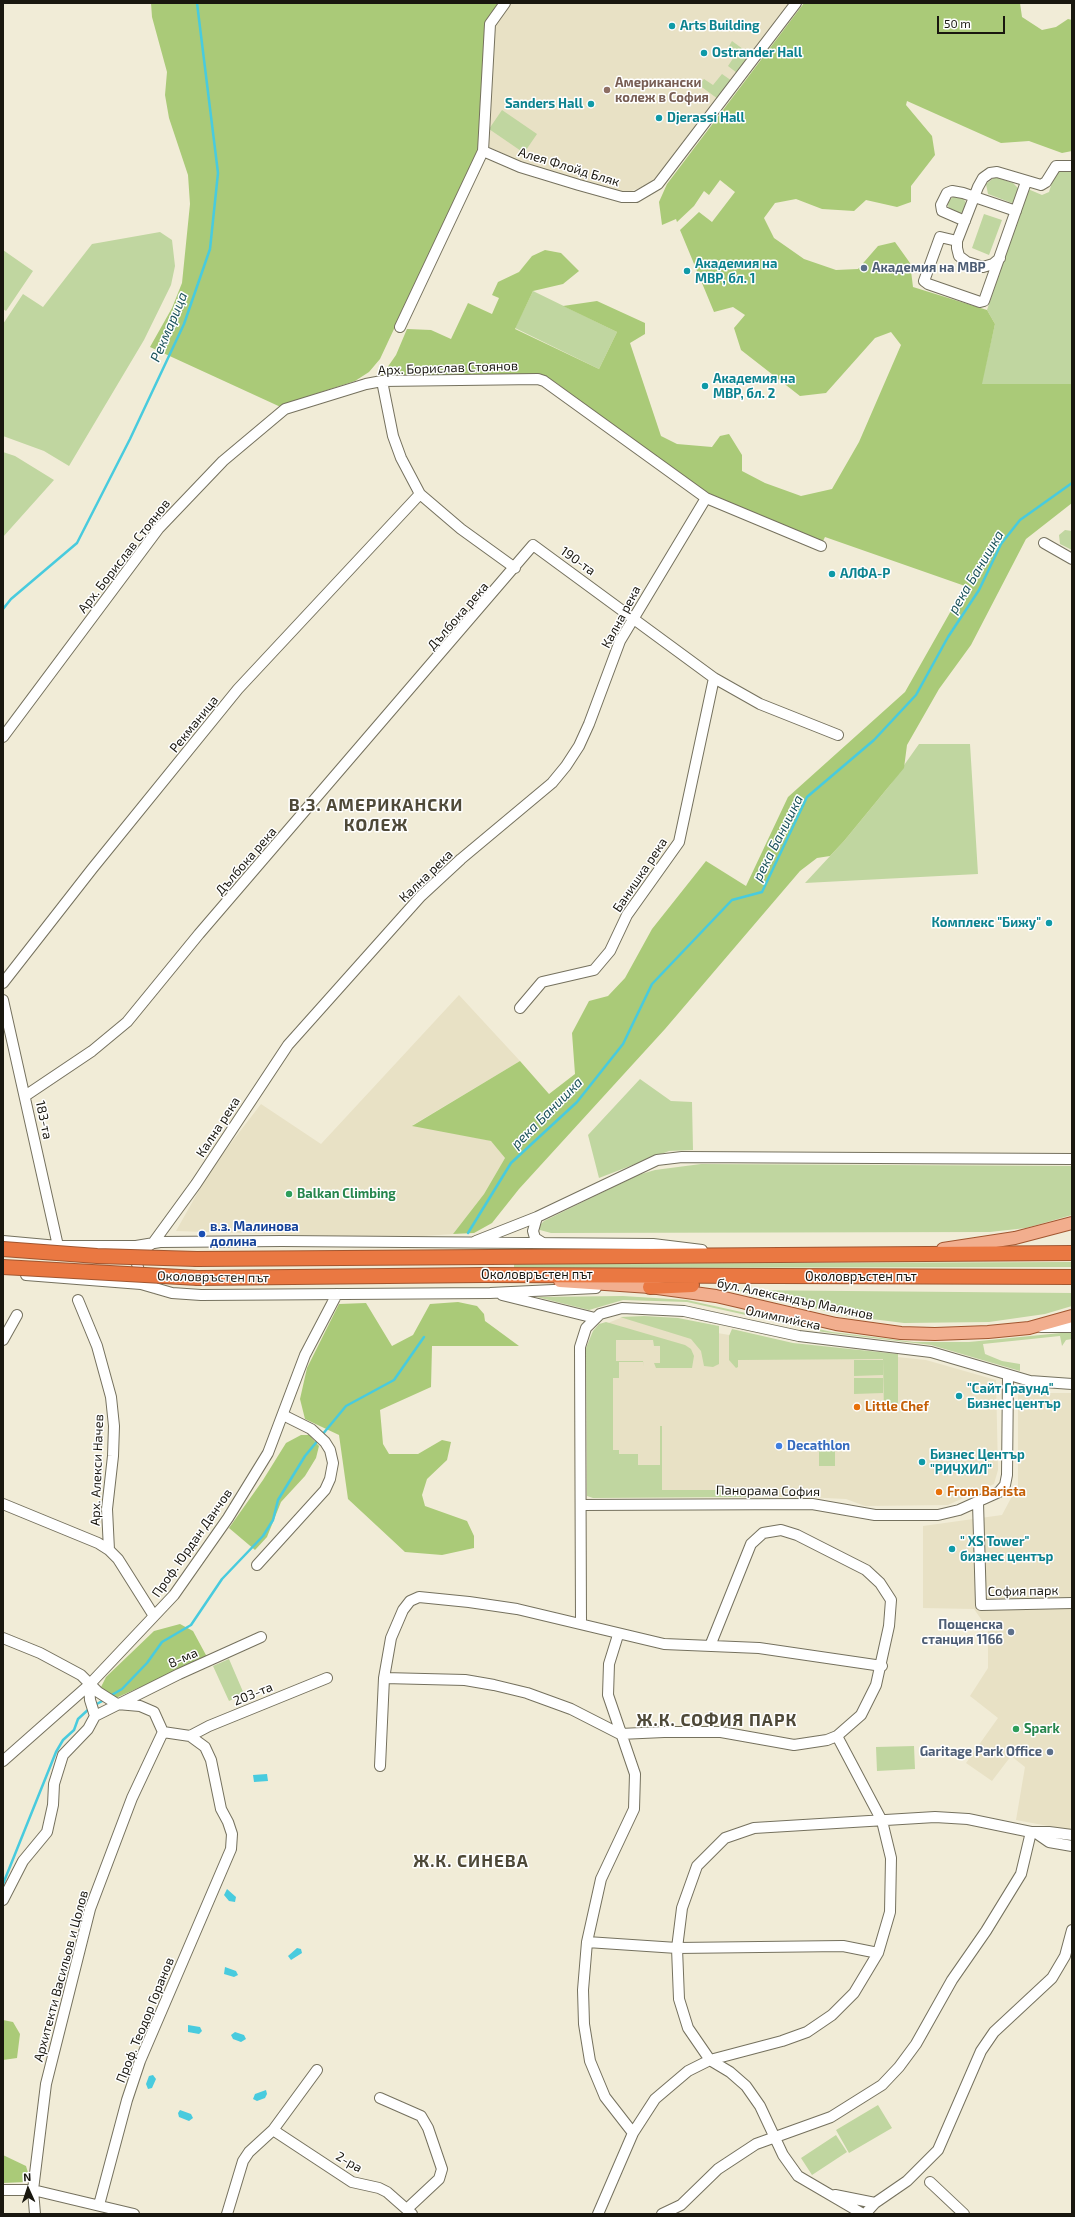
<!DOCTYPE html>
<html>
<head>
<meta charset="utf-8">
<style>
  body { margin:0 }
  #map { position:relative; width:1075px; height:2217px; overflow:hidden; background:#f1ecd7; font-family:"Exo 2",sans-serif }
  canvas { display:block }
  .frame { position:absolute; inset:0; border:4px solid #19170f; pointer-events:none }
  .north { position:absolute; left:8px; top:2169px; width:40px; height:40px; -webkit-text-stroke:3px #fff; paint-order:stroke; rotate:357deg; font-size:11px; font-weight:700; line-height:16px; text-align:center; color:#19170f }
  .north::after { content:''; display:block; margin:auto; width:14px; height:18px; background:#19170f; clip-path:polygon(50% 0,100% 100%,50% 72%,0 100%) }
  .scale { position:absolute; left:937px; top:16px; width:68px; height:18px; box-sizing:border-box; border:2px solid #19170f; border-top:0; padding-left:5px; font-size:12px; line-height:14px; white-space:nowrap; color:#19170f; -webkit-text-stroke:3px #fff; paint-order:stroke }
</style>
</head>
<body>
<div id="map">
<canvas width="1075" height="2217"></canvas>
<div class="frame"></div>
<div class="north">N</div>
<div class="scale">50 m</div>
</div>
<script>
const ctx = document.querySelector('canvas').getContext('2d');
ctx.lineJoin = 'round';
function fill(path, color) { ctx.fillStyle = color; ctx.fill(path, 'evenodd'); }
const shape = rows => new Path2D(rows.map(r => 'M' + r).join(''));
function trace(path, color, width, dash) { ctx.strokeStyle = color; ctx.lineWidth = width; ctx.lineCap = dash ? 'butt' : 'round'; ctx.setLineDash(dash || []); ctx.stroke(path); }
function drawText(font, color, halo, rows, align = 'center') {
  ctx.font = font + ' "Exo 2",sans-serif'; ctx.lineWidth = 3; ctx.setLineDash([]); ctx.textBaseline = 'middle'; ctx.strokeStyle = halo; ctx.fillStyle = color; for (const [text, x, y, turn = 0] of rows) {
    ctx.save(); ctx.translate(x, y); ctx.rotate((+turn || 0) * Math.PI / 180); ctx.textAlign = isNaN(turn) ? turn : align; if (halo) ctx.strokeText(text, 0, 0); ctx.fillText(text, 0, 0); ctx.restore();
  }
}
fill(shape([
  [510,3,790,3,660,175,645,186,631,191,620,191,528,165,487,146,493,27],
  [459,995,520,1061,413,1125,492,1141,505,1158,484,1194,453,1234,394,1238,176,1231,211,1169,261,1104,321,1144],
  [623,1317,800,1347,926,1360,996,1380,998,1470,994,1484,948,1505,865,1506,846,1499,805,1497,592,1496,603,1325],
  [1018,1393,1072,1393,1072,1802,1070,1830,1016,1820,1025,1767,1011,1756,992,1781,966,1763,998,1718,970,1696,988,1668,988,1629,974,1609,923,1608,923,1526,1002,1515,1018,1485]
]), '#e8e1c5');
fill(shape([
  [732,41,751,55,737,73,728,66,736,54,728,48],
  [722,74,732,81,718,99,699,85,704,79,713,85],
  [502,110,537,134,524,153,489,129],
  [1065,169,1072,169,1072,384,981,385,995,324,987,310,1028,189,1042,195,1049,192,1055,173],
  [995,177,1013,183,1019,189,1016,200,1012,203,988,194,986,184],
  '948 205a9 9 0 1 1 18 0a9 9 0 1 1-18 0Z',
  [984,214,1002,220,989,255,972,248],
  [160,232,172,240,175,266,171,285,144,340,69,466,44,451,3,436,3,324,23,294,43,307,92,244],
  [3,250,33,271,6,311,3,309],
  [533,291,617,332,599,369,515,328],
  [3,452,15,456,54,480,3,537],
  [1065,530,1072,531,1072,550,1060,544,1059,535],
  [919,744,970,744,978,874,805,883,844,841,890,785],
  [640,1079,671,1101,692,1102,693,1150,669,1151,599,1178,588,1135],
  [701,1164,1072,1166,1072,1215,1026,1228,990,1232,551,1233,540,1230,539,1226,544,1221,638,1175,655,1170],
  [1072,1262,1072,1267,514,1268,514,1264],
  [734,1290,1072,1293,1072,1306,1045,1314,989,1322,904,1323,848,1316],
  [623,1296,687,1300,832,1332,914,1342,969,1342,1071,1332,1072,1339,1066,1340,1062,1346,1060,1336,983,1344,985,1354,1002,1361,1020,1364,1020,1371,931,1345,823,1332,687,1302,623,1300,589,1310,537,1297],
  [644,1316,678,1318,719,1326,719,1364,713,1367,704,1366,701,1351,691,1339,620,1317],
  [606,1322,685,1345,691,1349,694,1356,692,1368,656,1368,654,1363,660,1363,660,1346,654,1346,653,1340,616,1340,616,1361,643,1361,644,1367,643,1362,619,1362,619,1378,613,1378,613,1450,619,1450,619,1454,638,1454,638,1465,660,1465,660,1426,662,1426,662,1490,747,1490,747,1497,593,1498,587,1496,586,1348,593,1331,599,1324],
  [732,1329,793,1343,898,1354,898,1403,892,1410,884,1412,883,1359,738,1360,738,1367,736,1368,729,1360,729,1336],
  [854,1360,883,1360,883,1375,854,1376],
  [854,1378,883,1378,883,1393,854,1394],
  [819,1441,835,1441,835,1466,819,1466],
  [229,1659,244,1694,229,1701,213,1666],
  [914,1746,915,1769,877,1771,876,1747],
  [878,2105,892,2128,849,2153,836,2130],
  [836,2135,847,2152,812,2175,801,2158]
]), '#c0d6a0');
fill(shape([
  [151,3,499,3,485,22,478,149,380,359,369,372,355,381,315,394,285,409,150,347,172,308,182,283,190,204,188,175,169,118,165,95,167,72,152,17],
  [804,3,1020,3,1022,17,1042,30,1056,27,1068,19,1072,20,1072,151,1062,153,1029,141,1001,143,907,101,906,105,932,136,935,155,911,186,911,202,897,207,866,200,854,211,822,209,796,199,775,203,764,218,774,238,804,259,836,270,858,269,878,246,895,242,910,263,913,287,987,310,995,324,982,384,1072,384,1072,503,1026,539,971,645,939,689,907,745,904,768,844,841,830,856,817,858,800,871,665,1029,519,1189,492,1223,474,1233,453,1234,484,1194,505,1158,491,1141,412,1126,520,1061,549,1094,575,1074,572,1033,589,1001,608,996,625,978,652,929,706,861,746,886,788,797,905,692,965,586,825,537,822,543,708,495,555,382,545,377,380,378,396,355,407,329,431,330,451,339,468,303,492,314,499,298,492,295,498,282,519,272,532,256,545,250,561,253,579,271,563,284,533,291,515,329,599,369,617,332,563,306,597,301,645,323,645,334,630,343,661,436,677,444,712,447,720,436,729,434,742,455,742,471,765,483,801,496,832,489,859,442,901,345,891,332,875,338,826,393,800,396,741,350,734,328,745,315,733,307,714,312,680,230,699,212,712,222,735,192,720,180,709,195,704,191,694,206,677,222,676,219,662,225,659,202,667,184],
  [458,1302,477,1306,484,1314,485,1321,519,1346,432,1346,431,1387,380,1410,383,1444,389,1454,418,1454,442,1440,451,1442,447,1460,427,1479,422,1495,425,1506,467,1521,474,1536,474,1548,442,1555,405,1552,348,1499,339,1435,305,1419,300,1399,307,1368,339,1304,366,1303,392,1346,413,1335,430,1304],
  [301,1435,309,1435,319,1446,316,1458,305,1476,281,1502,267,1537,255,1550,229,1528,263,1480,286,1443],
  [180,1624,193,1631,207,1657,116,1698,103,1692,101,1687,106,1677,154,1631],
  [3,2020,13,2022,20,2034,17,2058,3,2060],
  [3,2155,26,2166,29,2176,25,2182,3,2183]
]), '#aaca78');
fill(shape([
  [267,1774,268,1781,254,1782,253,1775],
  [227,1889,236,1897,235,1902,229,1901,224,1895],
  [297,1948,301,1949,302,1953,291,1960,288,1956],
  [225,1967,236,1971,238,1975,234,1977,224,1974],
  [188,2025,200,2027,202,2031,199,2034,188,2032],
  [235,2032,244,2035,246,2039,241,2042,233,2039,231,2035],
  [153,2075,156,2079,152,2088,148,2089,146,2084,149,2076],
  [266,2090,267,2094,265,2098,257,2101,253,2099,255,2094],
  [180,2110,191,2114,193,2118,189,2121,179,2117,178,2113]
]), '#48cbde');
trace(shape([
  [3,609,11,599,77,543,130,439,184,324,210,249,218,173,197,3],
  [468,1233,511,1163,577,1102,623,1044,652,984,732,900,762,892,807,797,874,740,916,695,948,637,979,590,1001,544,1020,520,1072,483],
  [322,1435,346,1406,394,1380,424,1337],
  [110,1696,122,1689,147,1663,162,1642,191,1625,222,1579,263,1536,273,1520,278,1500,305,1456,319,1439],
  [95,1705,104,1700],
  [3,1884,56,1752,63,1740,74,1730,78,1719,90,1708]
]), '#48cbde', 2.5);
const minor = shape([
  [483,151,520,167,579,185,622,197,636,197,658,184,796,3],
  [965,221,942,211,941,205,947,193,952,191,963,193,1016,211],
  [957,241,940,237,924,281,928,284,980,302,984,301,1026,182],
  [1000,258,993,264,983,267,967,262,959,256,957,248,957,241,978,187,983,178,990,173,997,172,1041,185,1046,182,1056,166,1072,166],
  [400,327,483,151,490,24,505,3],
  [382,381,393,436,401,458,420,494,461,529,515,568],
  [1044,543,1072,559],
  [3,737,159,528,223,461,285,409,366,384,382,381,538,379,544,381,706,498,821,546],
  [3,983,92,869,238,689,420,494],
  [3,1000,58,1246],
  [520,1008,542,982,594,970,610,951,627,915,679,842,714,678],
  [25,1096,92,1051,127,1022,199,934,533,545,714,678,760,704,838,735],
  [537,1217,533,1231,535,1238,543,1243],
  [3,1241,58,1246,136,1246,160,1242,282,1241,653,1244,702,1250],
  [476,1241,537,1217,657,1160,682,1157,1072,1159],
  [26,1275,141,1284,172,1293,201,1295,490,1293,596,1288],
  [155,1288,141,1277,137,1264,139,1255,142,1250,153,1243,196,1184,288,1045,421,896,461,859,552,783,566,766,579,746,589,724,620,641,706,498],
  [502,1295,595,1318],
  [78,1300,97,1346,111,1397,114,1426,113,1456,107,1509,109,1550],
  [1041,1327,1072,1327],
  [3,1340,17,1315],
  [978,1503,981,1605,1072,1603],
  [3,1504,98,1543,109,1550,118,1559,154,1616],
  [581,1505,812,1504,875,1515,938,1515,959,1510,999,1492,1005,1485,1007,1475,1008,1376],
  [257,1565,325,1490,330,1479,333,1463,330,1450,325,1442,311,1429,283,1415],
  [581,1623,580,1347,586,1328,600,1314,622,1308,684,1311,799,1336,931,1352,1030,1381,1072,1384],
  [618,1635,609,1664,608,1695,635,1774,634,1809,601,1879,587,1942,583,1990,584,2024,590,2061,605,2097,633,2133],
  [3,1638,40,1653,81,1675,98,1692,117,1704,140,1706,154,1712,163,1732],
  [384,1678,465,1680,494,1685,527,1693,571,1709,620,1734,664,1732,721,1732,794,1745,827,1740,837,1736,861,1715,876,1685,889,1626,891,1600,880,1583,866,1570,797,1535,781,1530,763,1533,751,1544,710,1646],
  [89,1685,90,1700,95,1716],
  [190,1736,209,1726,327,1678],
  [3,1761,89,1685,174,1595,228,1518,268,1453,305,1355,337,1294],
  [380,1766,384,1678,391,1638,403,1610,410,1601,419,1597,469,1602,517,1609,664,1644,759,1648,882,1666],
  [1036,1833,1049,1842,1072,1846],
  [3,1900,23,1861,47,1832,53,1805,54,1784,63,1755,88,1729,95,1716,179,1674,261,1637],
  [587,1942,677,1948,843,1946,878,1953],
  [380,2098,421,2116,428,2128,442,2169,439,2179,408,2208],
  [273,2130,352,2182,379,2188,387,2192,412,2214],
  [930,2182,964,2214],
  [3,2190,33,2190,134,2214],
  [835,2195,875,2203],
  [99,2205,127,2100,140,2061,231,1849,232,1834,228,1822,221,1809,211,1760,205,1747,190,1736,163,1732],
  [35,2214,33,2190,46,2084,90,1909,132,1798,163,1732],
  [227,2214,243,2161,249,2152,273,2130,317,2070],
  [598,2214,633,2133,655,2099,688,2071,710,2060,782,2041,807,2032,832,2015,854,1993,878,1953,890,1912,891,1858,882,1821,837,1736],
  [662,2214,681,2205,718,2169,756,2144,831,2117,882,2085,899,2067,916,2044,952,1980,986,1931,1021,1874,1031,1832],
  [863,2214,798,2176,783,2155,760,2106,746,2086,730,2072,710,2060,688,2028,679,1999,677,1948,682,1908,697,1866,725,1838,754,1828,935,1817,968,1819,1031,1832,1049,1832,1072,1835],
  [865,2214,875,2203,907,2181,938,2150,981,2051,994,2032,1052,1978,1065,1956,1072,1930]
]);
const major = shape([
  [943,1249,1015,1238,1072,1223],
  [560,1281,650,1287,716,1296,836,1324,901,1333,935,1334,988,1332,1029,1328,1072,1316]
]);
const highway = shape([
  [197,1259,1072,1253],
  [198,1278,483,1275,1072,1277],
  [650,1287,692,1285]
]);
trace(minor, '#75715e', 12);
trace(major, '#a15630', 14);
trace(highway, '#a15630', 16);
trace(minor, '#fff', 10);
trace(major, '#f2ae8e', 12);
trace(highway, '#ea7842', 14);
const highwayBridge = shape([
  [3,1249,97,1256,197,1259],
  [3,1267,198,1278]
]);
trace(highwayBridge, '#a15630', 16, []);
trace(highwayBridge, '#ea7842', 14);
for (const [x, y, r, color] of [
  [672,26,4,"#0f9aa8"],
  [704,53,4,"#0f9aa8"],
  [607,90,4,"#8d6e63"],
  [591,104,4,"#0f9aa8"],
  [659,118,4,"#0f9aa8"],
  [864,268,4,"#5c6f8a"],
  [687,271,4,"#0f9aa8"],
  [705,386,4,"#0f9aa8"],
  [832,574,4,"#0f9aa8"],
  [1049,923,4,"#0f9aa8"],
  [289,1194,4,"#2e9e5b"],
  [202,1234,4,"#1a4fb4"],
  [959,1396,4,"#0f9aa8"],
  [857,1407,4,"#e8710a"],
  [779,1446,4,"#3f7fe0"],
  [922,1462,4,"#0f9aa8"],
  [939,1492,4,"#e8710a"],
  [952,1549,4,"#0f9aa8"],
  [1011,1632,4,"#5c6f8a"],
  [1016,1729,4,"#2e9e5b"],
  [1050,1752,4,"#5c6f8a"]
]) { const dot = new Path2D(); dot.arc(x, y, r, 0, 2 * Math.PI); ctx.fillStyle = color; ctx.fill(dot); trace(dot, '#fff', 1.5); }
drawText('bold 13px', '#0d838f', '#fff', [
  ["Arts Building",680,26],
  ["Ostrander Hall",712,53],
  ["Sanders Hall",583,104,"right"],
  ["Djerassi Hall",667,118],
  ["Академия на",695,264],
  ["МВР, бл. 1",695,279],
  ["Академия на",713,379],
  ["МВР, бл. 2",713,394],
  ["АЛФА-Р",840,574],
  ["Комплекс \"Бижу\"",1041,923,"right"],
  ["\"Сайт Граунд\"",967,1389],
  ["Бизнес център",967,1404],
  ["Бизнес Център",930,1455],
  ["\"РИЧХИЛ\"",930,1470],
  ["\" XS Tower\"",960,1542],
  ["бизнес център",960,1557]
], 'left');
drawText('bold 13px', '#785e54', '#fff', [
  ["Американски",615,83],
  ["колеж в София",615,98]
], 'left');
drawText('13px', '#19170f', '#fff', [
  ["Алея Флойд Бляк",569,167,17],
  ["Арх. Борислав Стоянов",448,368,-2],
  ["Арх. Борислав Стоянов",124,556,-52],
  ["190-та",578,561,36],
  ["Дълбока река",458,616,-49],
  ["Кална река",621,617,-62],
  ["Рекманица",194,724,-51],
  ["Дълбока река",246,861,-49],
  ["Банишка река",640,875,-56],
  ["Кална река",426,876,-44],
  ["183-та",44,1120,78],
  ["Кална река",218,1127,-57],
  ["Околовръстен път",537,1275],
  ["Околовръстен път",213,1277,1],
  ["Околовръстен път",861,1277],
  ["бул. Александър Малинов",795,1299,12],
  ["Олимпийска",783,1318,12],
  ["Арх. Алекси Начев",97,1470,-88],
  ["Панорама София",768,1491,1],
  ["Проф. Юрдан Данчов",192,1543,-55],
  ["София парк",1023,1591,-1],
  ["8-ма",183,1658,-24],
  ["203-та",253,1694,-22],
  ["Архитекти Васильов и Цолов",61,1976,-75],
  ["Проф. Теодор Горанов",145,2020,-68],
  ["2-ра",349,2162,30]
]);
drawText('bold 13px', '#4e5e75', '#fff', [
  ["Академия на МВР",872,268,"left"],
  ["Пощенска",1003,1625],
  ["станция 1166",1003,1640],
  ["Garitage Park Office",1042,1752]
], 'right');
drawText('bold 13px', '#27864d', '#fff', [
  ["Balkan Climbing",297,1194],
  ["Spark",1024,1729]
], 'left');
drawText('bold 13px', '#164399', '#fff', [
  ["в.з. Малинова",210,1227],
  ["долина",210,1242]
], 'left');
drawText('bold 13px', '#c56008', '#fff', [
  ["Little Chef",865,1407],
  ["From Barista",947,1492]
], 'left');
drawText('bold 13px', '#366cbe', '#fff', [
  ["Decathlon",787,1446]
], 'left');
drawText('italic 14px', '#1c535b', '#fff', [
  ["Рекмарица",169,327,-67],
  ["река Банишка",976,572,-59],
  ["река Банишка",778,838,-63],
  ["река Банишка",547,1113,-45]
]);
ctx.letterSpacing = '1px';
drawText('bold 17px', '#4e4938', '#fff', [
  ["В.З. АМЕРИКАНСКИ",376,805],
  ["КОЛЕЖ",376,825],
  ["Ж.К. СОФИЯ ПАРК",717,1720],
  ["Ж.К. СИНЕВА",471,1861]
]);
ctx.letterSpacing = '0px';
</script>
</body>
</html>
